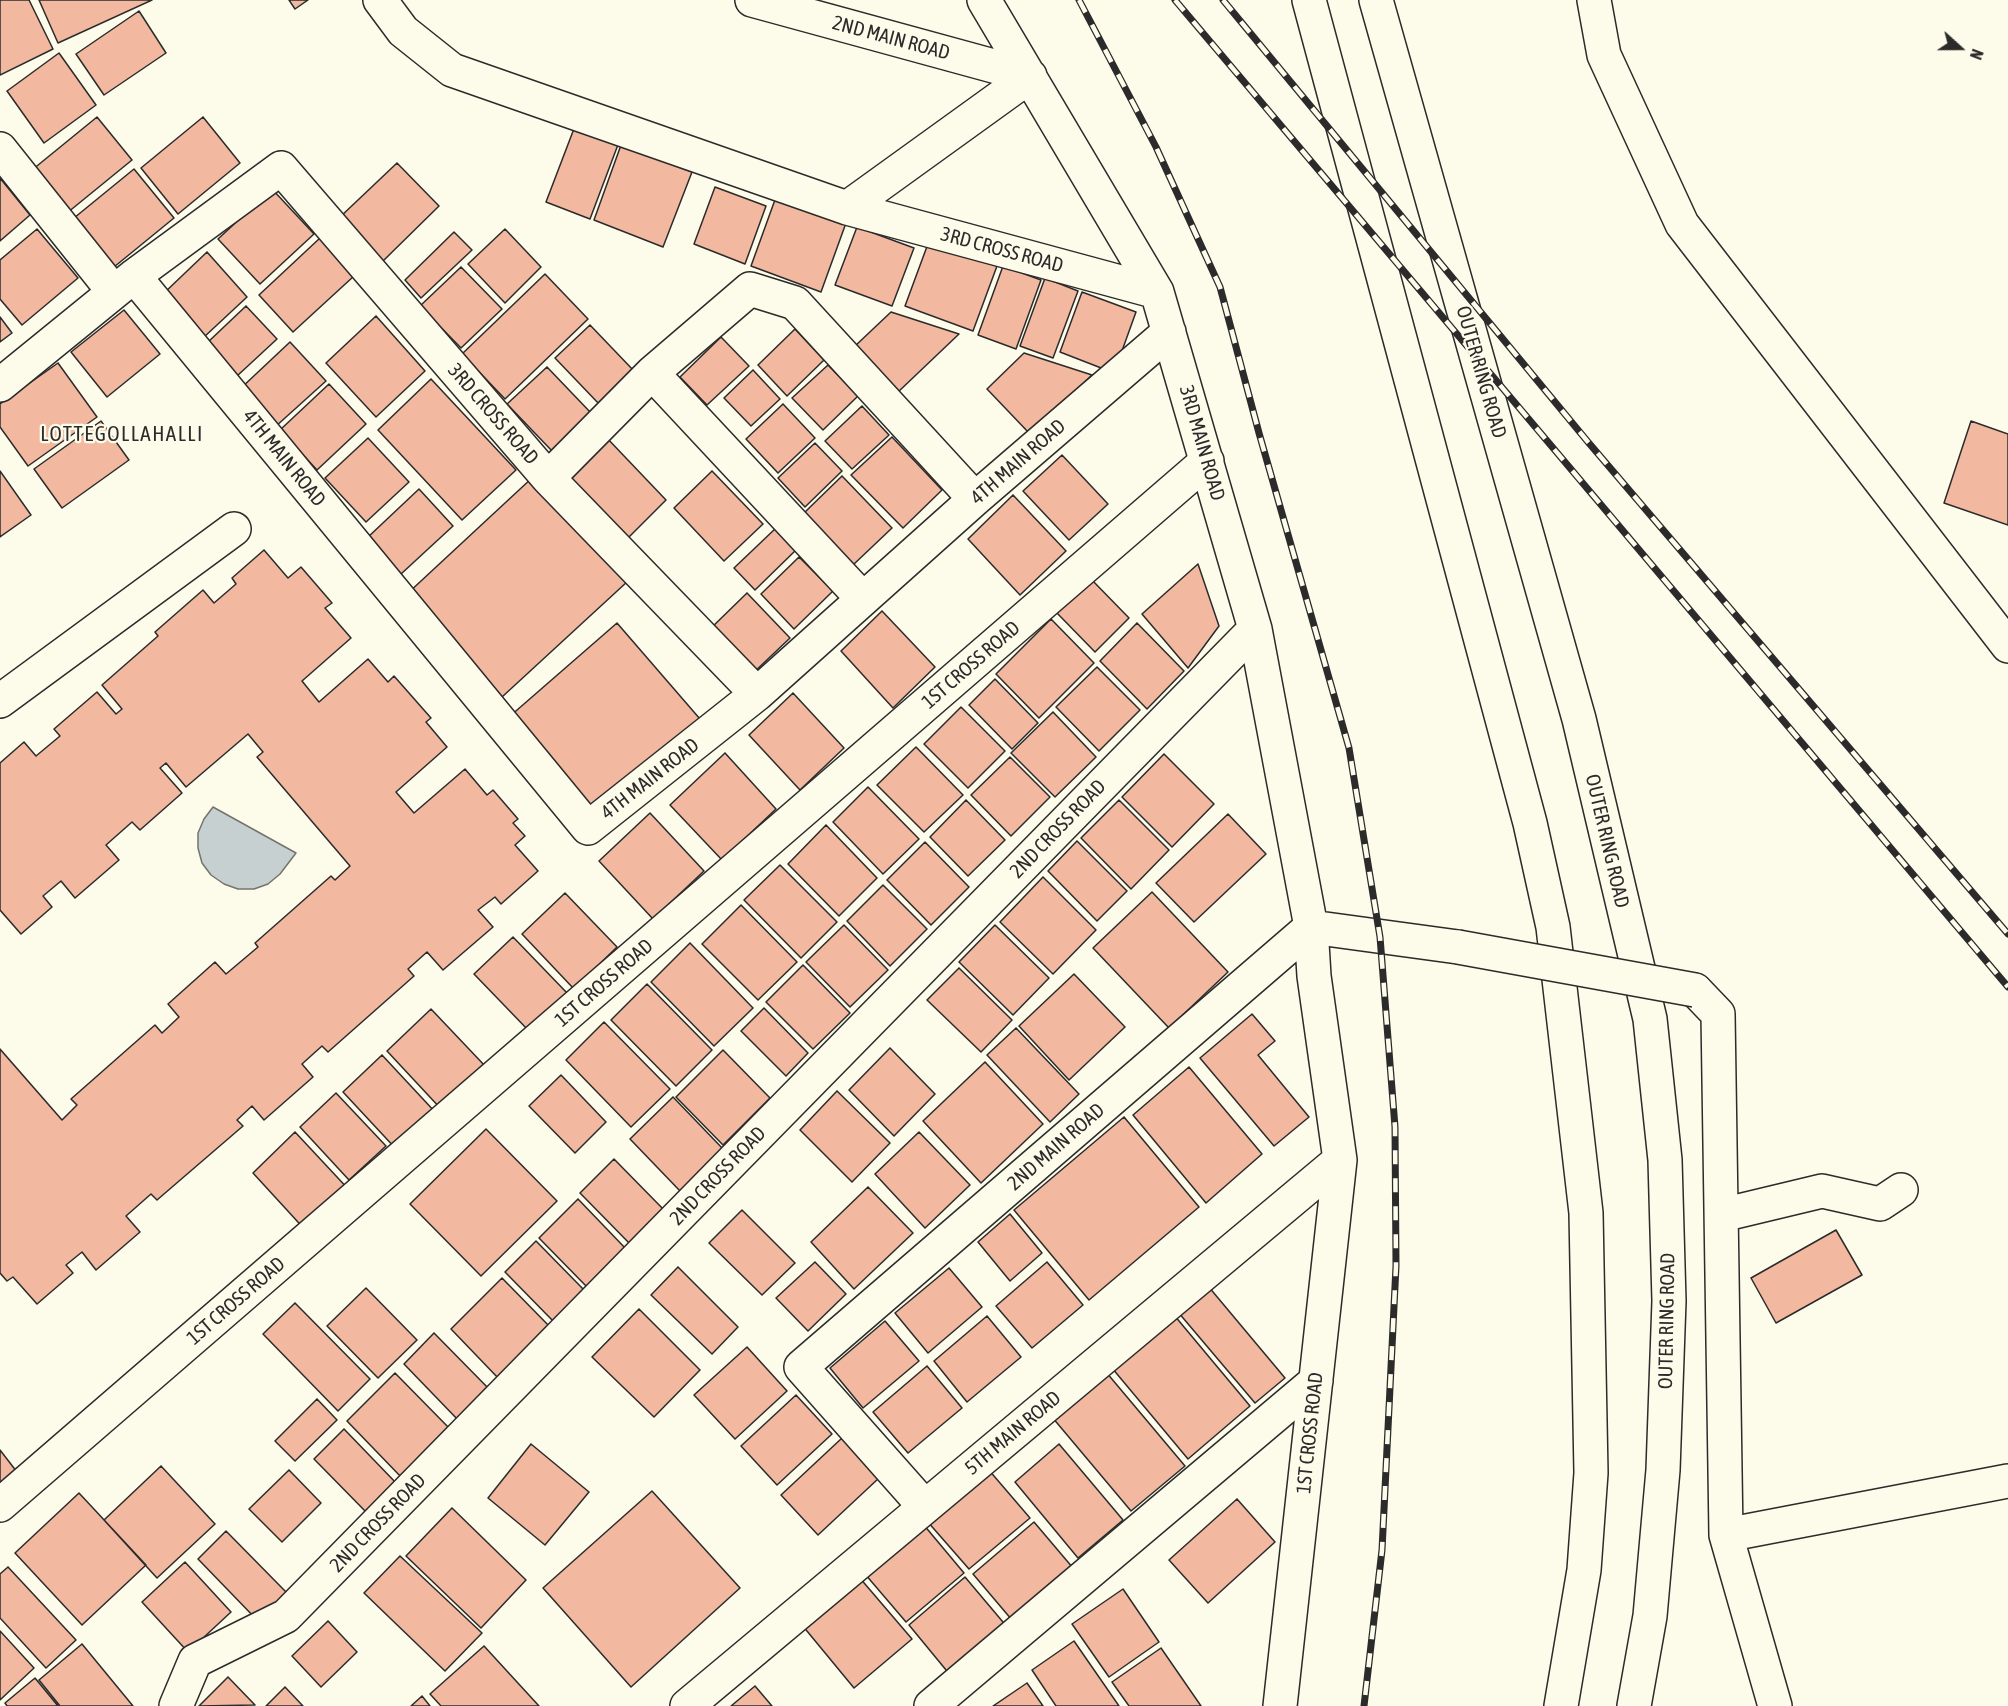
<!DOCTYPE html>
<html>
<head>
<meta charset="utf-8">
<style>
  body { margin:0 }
  #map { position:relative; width:2008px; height:1706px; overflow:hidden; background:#fdfbea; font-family:"Asap Condensed",sans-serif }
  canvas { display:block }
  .north { position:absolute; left:1930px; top:18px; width:60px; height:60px; -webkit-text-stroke:4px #fdfbea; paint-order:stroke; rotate:111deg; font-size:16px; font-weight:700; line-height:24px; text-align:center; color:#2b2b2b }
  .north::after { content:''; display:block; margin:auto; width:21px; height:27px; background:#2b2b2b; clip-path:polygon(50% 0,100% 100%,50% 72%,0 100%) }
</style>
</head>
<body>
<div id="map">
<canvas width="2008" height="1706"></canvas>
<div class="north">N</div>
</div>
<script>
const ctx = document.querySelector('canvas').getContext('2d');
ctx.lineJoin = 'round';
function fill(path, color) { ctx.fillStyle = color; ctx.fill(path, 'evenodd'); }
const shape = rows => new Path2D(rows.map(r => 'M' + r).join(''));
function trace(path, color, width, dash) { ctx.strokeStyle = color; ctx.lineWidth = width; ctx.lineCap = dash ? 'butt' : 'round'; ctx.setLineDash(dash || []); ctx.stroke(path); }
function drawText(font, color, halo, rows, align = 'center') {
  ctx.font = font + ' "Asap Condensed",sans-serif'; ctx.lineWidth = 4.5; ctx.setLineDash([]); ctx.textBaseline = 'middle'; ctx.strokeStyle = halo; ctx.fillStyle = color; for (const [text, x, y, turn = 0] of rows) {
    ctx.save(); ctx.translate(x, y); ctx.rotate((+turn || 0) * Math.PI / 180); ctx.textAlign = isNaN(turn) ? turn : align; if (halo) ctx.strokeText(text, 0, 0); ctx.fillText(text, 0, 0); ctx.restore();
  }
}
const water = shape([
  [213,807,296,853,280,874,268,884,254,889,238,889,224,884,211,875,202,863,198,848,198,833,204,819,213,807]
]);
fill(water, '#c7d0d0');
trace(water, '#74746e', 1.5);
const building = shape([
  [0,0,29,0,53,49,0,75,0,0],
  [39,0,152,0,58,43,39,0],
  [289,0,308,0,295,9,289,0],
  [139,11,166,53,104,95,76,54,139,11],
  [59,53,96,105,44,143,7,91,59,53],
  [97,117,132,160,67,213,32,170,97,117],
  [203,117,240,163,178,214,141,168,203,117],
  [575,126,619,142,590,219,546,202,575,126],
  [621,145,692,172,663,247,594,220,621,145],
  [397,163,439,206,382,262,339,218,397,163],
  [134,169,174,218,114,267,74,218,134,169],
  [0,178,30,215,0,241,0,178],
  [715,187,766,206,745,264,694,244,715,187],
  [272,189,314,234,260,284,218,239,272,189],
  [776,197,846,223,821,292,751,266,776,197],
  [857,227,914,248,892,306,835,285,857,227],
  [37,229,78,278,22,325,0,299,0,260,37,229],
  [505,229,541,267,505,303,468,264,505,229],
  [454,232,472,250,421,298,405,280,454,232],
  [320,238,354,276,293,332,259,295,320,238],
  [929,241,997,266,973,331,905,306,929,241],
  [207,252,247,297,203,338,163,294,207,252],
  [1003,266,1041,280,1016,349,978,335,1003,266],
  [461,267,502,309,461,348,420,306,461,267],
  [545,274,588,319,505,399,462,354,545,274],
  [1045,278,1078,291,1053,358,1020,346,1045,278],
  [1082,292,1136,312,1114,373,1060,352,1082,292],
  [246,306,277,339,237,376,207,343,246,306],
  [124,310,160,354,107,397,71,352,124,310],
  [891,312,959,334,897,393,854,347,891,312],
  [376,316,425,371,376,417,326,363,376,316],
  [0,317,12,333,0,342,0,317],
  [590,325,635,372,600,405,555,358,590,325],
  [795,329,824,360,787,396,758,365,795,329],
  [721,337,749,366,707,405,680,377,721,337],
  [290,342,326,381,275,427,240,389,290,342],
  [1024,353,1092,375,1030,434,987,389,1024,353],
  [58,363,97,417,28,466,0,427,0,404,58,363],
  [828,365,858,396,823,430,792,398,828,365],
  [547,367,592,414,553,452,507,404,547,367],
  [753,370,780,399,751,426,724,398,753,370],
  [431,379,516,470,462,520,378,430,431,379],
  [329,384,366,424,317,470,280,430,329,384],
  [783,404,815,438,778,473,746,439,783,404],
  [862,406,889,435,852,469,825,441,862,406],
  [101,421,129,460,62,508,34,469,101,421],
  [1971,421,2008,434,2008,525,1944,503,1971,421],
  [605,436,666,500,626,540,564,475,605,436],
  [892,437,942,490,903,528,851,475,892,437],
  [368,438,409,482,366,522,325,478,368,438],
  [815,443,842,471,805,507,778,478,815,443],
  [1062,455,1108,504,1069,540,1023,491,1062,455],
  [0,471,31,515,0,537,0,471],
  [712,471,763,524,724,561,674,508,712,471],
  [842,476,892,528,853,565,804,513,842,476],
  [533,477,628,581,502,697,407,594,533,477],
  [419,489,453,526,401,574,367,538,419,489],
  [1013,495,1066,551,1020,595,968,539,1013,495],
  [776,528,797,549,755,590,734,568,776,528],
  [264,550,288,578,301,567,332,603,325,608,351,638,302,681,319,702,368,659,388,682,394,676,431,718,426,722,447,747,396,792,414,813,465,769,487,795,493,790,518,819,513,823,525,836,515,845,538,871,501,904,495,897,478,910,493,927,443,970,427,952,408,969,414,976,328,1052,322,1046,302,1064,313,1077,264,1120,252,1106,237,1120,243,1126,157,1200,151,1194,126,1216,140,1232,96,1270,82,1252,66,1265,73,1273,37,1304,13,1277,7,1281,0,1273,0,1049,62,1120,77,1105,71,1099,155,1025,162,1033,179,1017,168,1004,215,962,226,974,258,947,255,943,331,876,335,880,350,866,257,757,263,752,248,734,186,787,166,763,160,768,182,793,140,830,132,822,106,845,119,860,75,898,61,881,43,896,52,907,21,934,0,910,0,763,24,742,36,756,60,736,54,729,97,692,116,714,122,709,102,685,158,636,155,632,203,590,214,603,236,584,232,578,264,550],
  [799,557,833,591,794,629,761,594,799,557],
  [1198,564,1219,626,1188,668,1142,614,1198,564],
  [1090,578,1129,618,1095,652,1056,612,1090,578],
  [747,593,790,638,750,676,707,632,747,593],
  [882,611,935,667,893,708,841,651,882,611],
  [1051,619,1094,663,1039,718,996,674,1051,619],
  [617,623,700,719,593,813,509,717,617,623],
  [1137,623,1184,671,1147,709,1100,661,1137,623],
  [1097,667,1140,710,1099,751,1056,707,1097,667],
  [995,679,1038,723,1012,749,969,705,995,679],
  [793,693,844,748,800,790,749,735,793,693],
  [961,707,1005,751,968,788,924,744,961,707],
  [1053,712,1096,757,1055,797,1011,753,1053,712],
  [916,747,963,795,924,832,877,785,916,747],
  [725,753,776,809,722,860,670,805,725,753],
  [1164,754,1214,804,1172,847,1122,797,1164,754],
  [1010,757,1050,797,1011,836,971,795,1010,757],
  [868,787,919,839,883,874,833,822,868,787],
  [966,800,1005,840,968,876,930,837,966,800],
  [1119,800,1169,850,1131,889,1081,838,1119,800],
  [650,813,704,871,653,919,599,861,650,813],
  [1228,814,1266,854,1194,922,1156,883,1228,814],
  [826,825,877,878,839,916,788,864,826,825],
  [1077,841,1127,891,1097,921,1048,871,1077,841],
  [925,842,969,887,931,925,887,880,925,842],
  [780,865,837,922,801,958,744,900,780,865],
  [1043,877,1096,930,1053,974,1000,922,1043,877],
  [883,885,927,929,890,966,847,921,883,885],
  [1152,892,1228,972,1169,1028,1093,948,1152,892],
  [565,893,617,947,574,989,522,934,565,893],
  [741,905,797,962,758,1000,702,944,741,905],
  [844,925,888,970,850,1007,806,962,844,925],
  [995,925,1049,978,1013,1015,959,962,995,925],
  [513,937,568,994,529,1031,474,974,513,937],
  [690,943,753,1008,714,1046,651,982,690,943],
  [803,965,850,1013,813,1049,766,1002,803,965],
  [959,968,1012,1020,981,1052,927,1000,959,968],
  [1074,974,1125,1027,1069,1080,1019,1026,1074,974],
  [647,984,712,1050,676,1086,611,1020,647,984],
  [764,1008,808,1053,786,1076,741,1031,764,1008],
  [431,1009,486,1067,442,1110,387,1051,431,1009],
  [1252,1014,1275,1041,1258,1055,1309,1117,1274,1146,1200,1058,1252,1014],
  [604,1022,670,1089,631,1127,566,1060,604,1022],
  [1016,1028,1079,1094,1050,1122,987,1055,1016,1028],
  [890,1048,935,1094,894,1136,849,1090,890,1048],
  [723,1050,770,1098,723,1145,676,1097,723,1050],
  [382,1055,436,1113,397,1150,343,1092,382,1055],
  [985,1062,1043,1124,981,1183,923,1121,985,1062],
  [1189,1067,1262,1154,1206,1203,1133,1115,1189,1067],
  [561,1075,606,1122,575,1153,529,1106,561,1075],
  [837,1091,890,1143,852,1182,800,1130,837,1091],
  [336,1093,386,1146,349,1180,300,1127,336,1093],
  [673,1097,724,1150,681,1192,630,1139,673,1097],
  [1124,1117,1199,1207,1089,1300,1014,1210,1124,1117],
  [486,1129,557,1201,481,1276,410,1204,486,1129],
  [295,1132,351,1192,308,1233,253,1173,295,1132],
  [919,1132,970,1185,925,1228,875,1174,919,1132],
  [614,1159,666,1212,632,1246,580,1193,614,1159],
  [868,1187,913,1233,854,1289,811,1242,868,1187],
  [578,1199,627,1250,588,1288,539,1238,578,1199],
  [742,1210,795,1263,762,1295,709,1243,742,1210],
  [1010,1214,1042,1253,1010,1281,978,1242,1010,1214],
  [1836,1230,1862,1275,1776,1323,1751,1278,1836,1230],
  [536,1241,586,1292,555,1323,505,1272,536,1241],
  [815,1262,846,1294,808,1331,776,1298,815,1262],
  [1047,1262,1083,1305,1032,1348,996,1306,1047,1262],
  [678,1267,738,1327,712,1354,651,1295,678,1267],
  [949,1268,982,1307,928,1353,895,1313,949,1268],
  [502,1278,552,1329,500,1380,451,1329,502,1278],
  [1208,1286,1285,1378,1255,1403,1178,1312,1208,1286],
  [366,1288,417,1340,378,1378,327,1326,366,1288],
  [295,1303,370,1379,338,1411,263,1334,295,1303],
  [639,1309,700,1370,654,1417,592,1357,639,1309],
  [1174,1315,1250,1406,1188,1459,1112,1368,1174,1315],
  [987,1316,1021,1357,967,1402,934,1361,987,1316],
  [885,1321,919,1361,863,1408,830,1368,885,1321],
  [434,1333,491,1391,460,1422,404,1364,434,1333],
  [747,1347,787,1391,735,1439,694,1395,747,1347],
  [927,1366,962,1408,908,1453,873,1412,927,1366],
  [1106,1372,1185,1466,1131,1511,1052,1417,1106,1372],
  [395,1373,451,1430,403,1479,347,1421,395,1373],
  [796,1395,832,1434,777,1485,741,1446,796,1395],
  [317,1399,337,1420,295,1461,275,1441,317,1399],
  [344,1429,398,1485,368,1514,314,1459,344,1429],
  [842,1438,879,1478,818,1535,781,1495,842,1438],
  [531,1444,589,1492,545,1545,488,1498,531,1444],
  [1059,1444,1123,1520,1078,1558,1015,1482,1059,1444],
  [0,1450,17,1472,0,1486,0,1450],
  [161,1466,215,1524,157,1578,104,1520,161,1466],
  [988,1469,1030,1518,969,1569,927,1521,988,1469],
  [289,1470,321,1503,282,1542,249,1509,289,1470],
  [652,1491,740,1588,631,1687,543,1588,652,1491],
  [79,1493,146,1565,82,1625,15,1553,79,1493],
  [1237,1499,1275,1542,1208,1603,1169,1560,1237,1499],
  [452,1508,526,1580,481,1628,406,1556,452,1508],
  [1034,1522,1073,1568,1012,1620,973,1574,1034,1522],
  [923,1524,964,1573,906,1622,865,1574,923,1524],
  [226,1531,287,1593,258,1621,198,1559,226,1531],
  [400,1556,482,1633,445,1671,364,1593,400,1556],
  [185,1562,231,1612,188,1652,142,1602,185,1562],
  [8,1567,76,1640,46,1668,0,1618,0,1574,8,1567],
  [859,1577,912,1639,854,1688,802,1625,859,1577],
  [965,1577,1008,1628,951,1676,909,1625,965,1577],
  [1123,1589,1159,1642,1109,1677,1072,1624,1123,1589],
  [328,1621,357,1652,321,1687,292,1656,328,1621],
  [0,1631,34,1668,0,1700,0,1631],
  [1074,1641,1119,1706,1056,1706,1032,1670,1074,1641],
  [82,1644,133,1706,60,1706,39,1680,82,1644],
  [484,1646,539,1706,441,1706,430,1694,484,1646],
  [1161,1648,1201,1706,1129,1706,1112,1682,1161,1648],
  [228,1677,255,1705,199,1706,228,1677],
  [35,1678,58,1706,7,1706,5,1703,35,1678],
  [1027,1683,1043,1706,993,1706,1027,1683],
  [755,1686,772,1706,731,1706,755,1686],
  [285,1687,303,1706,266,1706,285,1687],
  [422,1696,430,1706,411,1706,422,1696]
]);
fill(building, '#f2b8a0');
trace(building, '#2b2b2b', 1.5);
const minor = shape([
  [380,0,403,31,452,70,847,208,1157,292],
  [752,0,1030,76],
  [984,0,1157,292,1255,629,1311,927,1314,976,1340,1160,1280,1706],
  [1594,0,1604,55,1682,224,2008,646],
  [0,149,114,292],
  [847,208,1030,76],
  [134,276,588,828,757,694,975,499,1169,332],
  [652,373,863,599],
  [0,385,134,276,281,168,548,478,652,373,750,289,795,303,975,499],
  [548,478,757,694],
  [0,701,234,529],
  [1311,927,1458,947],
  [1695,990,1718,1014,1726,1535,1775,1706],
  [1722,1215,1822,1191,1880,1204,1901,1190],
  [0,1505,1207,461],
  [925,1507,801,1367,1311,927],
  [1726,1535,2008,1481],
  [176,1706,195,1661,286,1616,1255,629],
  [687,1706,1340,1160],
  [931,1706,1316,1381]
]);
const highway = shape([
  [1309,0,1530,823,1553,927,1586,1213,1591,1473,1584,1570,1561,1706],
  [1376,0,1579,719,1650,1019,1665,1160,1669,1301,1663,1470,1650,1616,1634,1706]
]);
trace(minor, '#2b2b2b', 36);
trace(highway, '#2b2b2b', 36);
trace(minor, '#fdfbea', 33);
trace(highway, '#fdfbea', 33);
const rail = shape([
  [1079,0,1156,147,1220,287,1259,433,1349,748,1380,937,1395,1127,1396,1266,1382,1550,1364,1706],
  [1175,0,2008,987],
  [1223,0,1588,442,2008,934]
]);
trace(rail, '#2b2b2b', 7);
trace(rail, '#fdfbea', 4.5, [14]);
const minorBridge = shape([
  [1458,947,1695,990]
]);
trace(minorBridge, '#2b2b2b', 36, []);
trace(minorBridge, '#fdfbea', 33);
drawText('20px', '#2b2b2b', '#fdfbea', [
  ["2ND MAIN ROAD",891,38,15],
  ["3RD CROSS ROAD",1002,250,15],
  ["OUTER RING ROAD",1481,372,74],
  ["3RD CROSS ROAD",493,414,49],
  ["3RD MAIN ROAD",1202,443,74],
  ["4TH MAIN ROAD",284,458,51],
  ["4TH MAIN ROAD",1018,462,-41],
  ["1ST CROSS ROAD",971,665,-41],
  ["4TH MAIN ROAD",650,779,-38],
  ["2ND CROSS ROAD",1058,829,-46],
  ["OUTER RING ROAD",1607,841,77],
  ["1ST CROSS ROAD",604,983,-41],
  ["2ND MAIN ROAD",1056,1147,-41],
  ["2ND CROSS ROAD",718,1176,-46],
  ["1ST CROSS ROAD",236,1301,-41],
  ["OUTER RING ROAD",1667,1321,-89],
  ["5TH MAIN ROAD",1013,1433,-40],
  ["1ST CROSS ROAD",1310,1433,-84],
  ["2ND CROSS ROAD",378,1523,-46]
]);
ctx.letterSpacing = '1.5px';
drawText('21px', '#2b2b2b', '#fdfbea', [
  ["LOTTEGOLLAHALLI",122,434]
]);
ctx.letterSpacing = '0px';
</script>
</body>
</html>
